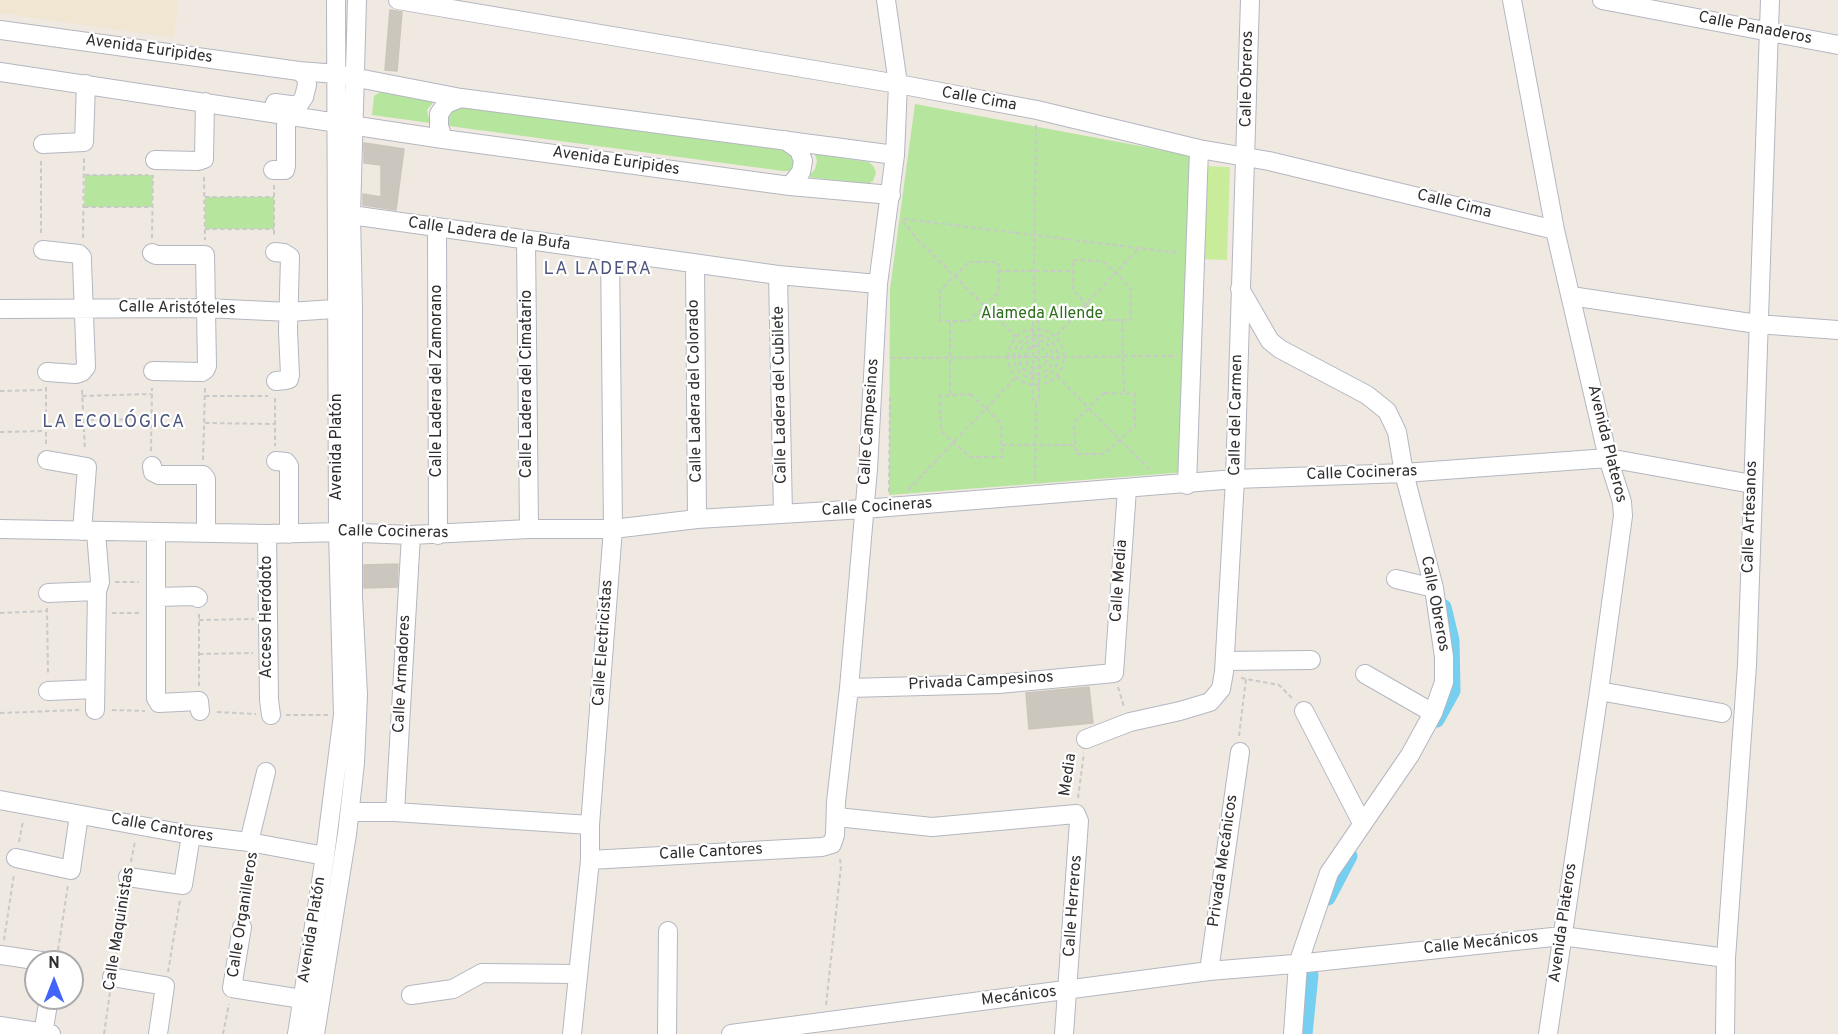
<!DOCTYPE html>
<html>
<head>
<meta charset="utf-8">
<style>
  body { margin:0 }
  #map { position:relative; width:1838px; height:1034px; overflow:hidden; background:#efe9e1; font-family:Overpass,sans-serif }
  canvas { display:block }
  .north { position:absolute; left:24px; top:950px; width:60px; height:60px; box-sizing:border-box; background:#fff; border:2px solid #ababab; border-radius:50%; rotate:0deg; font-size:16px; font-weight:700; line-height:24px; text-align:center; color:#2e2e2e }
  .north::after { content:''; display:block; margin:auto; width:21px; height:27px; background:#4264fb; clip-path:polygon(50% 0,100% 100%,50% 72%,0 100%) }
</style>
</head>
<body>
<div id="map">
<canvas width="1838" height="1034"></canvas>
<div class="north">N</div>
</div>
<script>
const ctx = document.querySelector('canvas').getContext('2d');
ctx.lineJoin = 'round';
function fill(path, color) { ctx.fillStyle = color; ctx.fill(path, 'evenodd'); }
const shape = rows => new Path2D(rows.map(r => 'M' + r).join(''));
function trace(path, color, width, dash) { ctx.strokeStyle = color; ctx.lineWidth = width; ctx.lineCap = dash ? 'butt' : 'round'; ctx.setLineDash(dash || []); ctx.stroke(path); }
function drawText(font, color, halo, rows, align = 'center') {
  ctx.font = font + ' Overpass,sans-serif'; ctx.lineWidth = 4.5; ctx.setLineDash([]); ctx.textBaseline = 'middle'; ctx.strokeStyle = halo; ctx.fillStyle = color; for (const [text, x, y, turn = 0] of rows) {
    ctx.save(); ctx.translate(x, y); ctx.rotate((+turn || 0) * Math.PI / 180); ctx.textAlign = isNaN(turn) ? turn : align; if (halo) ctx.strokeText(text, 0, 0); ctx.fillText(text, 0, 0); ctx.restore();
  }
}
fill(shape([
  [0,0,178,0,174,38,0,13]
]), '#f0e6d1');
fill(shape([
  [382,91,437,98,427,110,430,123,372,115,374,96],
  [469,104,785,149,794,153,799,163,793,171,783,171,449,126,445,115,452,106],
  [915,104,1199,157,1187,472,889,495,890,289],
  [815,154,869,162,874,167,876,173,873,181,868,184,808,177,815,169,817,161],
  [85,175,153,175,152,207,84,207],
  [205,197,274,197,274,229,205,229]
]), '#b6e59e');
fill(shape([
  [1199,166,1230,167,1227,260,1196,259]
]), '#c9ec9a');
trace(shape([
  [1437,720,1453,691,1452,640,1444,607],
  [1328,898,1350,856],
  [1305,1034,1311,975]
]), '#75cff0', 15);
const building = shape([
  [390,10,402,12,397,71,385,70,390,10],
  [364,143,404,149,396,210,363,205,363,194,381,197,381,165,364,163,364,143],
  [398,564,397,587,364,588,364,565,398,564],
  [1089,687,1093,723,1029,729,1026,693,1089,687]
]);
fill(building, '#cbc7bf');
trace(building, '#cbc5ba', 1.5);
const minor = shape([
  [398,0,898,84,1037,110,1199,149,1269,161,1555,230],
  [1512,0,1555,230,1608,458,1622,502,1623,516,1599,691,1548,1034],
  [1602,0,1838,45],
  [0,30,299,71,337,74,461,98,895,155],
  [0,72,443,139,790,186,891,195],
  [275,103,298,106,304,97,307,85,306,77,299,71],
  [443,139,439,126,439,114,446,104,461,98],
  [785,140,799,150,803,161,801,172,790,186],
  [43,144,84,142,86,84],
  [155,160,198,161,204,159,205,102],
  [273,170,285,170,286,166,286,116],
  [351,215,778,275,878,284],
  [437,227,438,535],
  [526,240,529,529],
  [43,250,79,254,82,257,82,262,86,367,82,372,76,374,47,372],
  [275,252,284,253,290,257,288,331,290,375,289,379,286,380,276,381],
  [152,253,156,255,205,255,207,366,205,370,202,372,153,371],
  [695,264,697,519],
  [778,275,783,514],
  [1240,289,1270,341,1280,349,1367,395,1387,411,1397,432,1404,473,1434,588,1444,657,1444,682,1433,713,1410,755,1329,873,1298,964,1293,1034],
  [1571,296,1757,324,1838,330],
  [0,309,205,308,289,312,349,308],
  [47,460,87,467,82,531],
  [276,461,286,462,289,466,289,534],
  [152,466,153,472,159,475,203,475,206,479,206,533],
  [1187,485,1199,149],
  [0,529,267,534,338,532,411,535,529,529,613,529,697,519,864,509,1235,479,1404,473,1608,458,1752,484],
  [156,533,156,698,159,703,199,701,200,711],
  [267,534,269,700,271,715],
  [1396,579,1434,588],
  [48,593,97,591],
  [156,597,195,596,198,598],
  [1225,661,1311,660],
  [1365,674,1433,713],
  [849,688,999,684,1114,673,1127,489],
  [48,691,95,689],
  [1599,691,1722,713],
  [95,710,97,591,100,582,96,532],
  [1304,711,1362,823],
  [1086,739,1130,722,1180,711,1210,702,1221,689,1224,672,1235,479,1250,0],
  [0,800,191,835,249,842,325,856],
  [351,812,395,812,590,825],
  [395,812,411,535],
  [837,817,932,827,1076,814,1079,821,1064,1034],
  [249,842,266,772],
  [16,858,71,870,79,815],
  [590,860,822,847,832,844,835,835,836,802,849,688,868,469,878,284,895,155,898,84,886,0],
  [128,877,183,885,191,835],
  [242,927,232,988,302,999],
  [1,955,48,962],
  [1209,971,1240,752],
  [112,977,165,986,158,1034],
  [411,995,453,989,482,973,578,974],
  [0,1026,51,1034],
  [43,1034,49,998],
  [297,1034,325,856,343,715,338,532,336,0],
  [315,1034,347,834,355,763,358,695,353,597,353,308,351,215,357,0],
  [572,1034,590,860,590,825,613,529,610,251],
  [667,1034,668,931],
  [731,1034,1209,971,1306,963,1562,936,1726,958],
  [1725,1034,1726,958,1747,665,1770,0]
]);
trace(minor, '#b4b7c1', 20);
trace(shape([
  [1036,125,1034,271,1035,305,1038,315,1039,385,1039,399,1036,403],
  [41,161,41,233],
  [85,175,148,175],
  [204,177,205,240],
  [274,185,274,236],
  [205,197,274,197],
  [84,207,152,207],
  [904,219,1178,253],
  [903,221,917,239,1016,337],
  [205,229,274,229],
  [83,238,84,157],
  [152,238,153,175],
  [1073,260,1102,261,1116,272,1131,289,1131,320,1101,320,1086,304,1073,290,1073,260],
  [969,262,998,262,999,292,969,321,940,321,940,290,969,262],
  [998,271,1073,271],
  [1034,307,1033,314,1033,399,1036,403,1035,481],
  [1122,320,1124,394],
  [950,322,950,396],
  '1008 357a28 28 0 1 1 56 0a28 28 0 1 1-56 0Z',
  [1057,335,1139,248],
  '1014 357a22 22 0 1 1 44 0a22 22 0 1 1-44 0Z',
  '1019 357a17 17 0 1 1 34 0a17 17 0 1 1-34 0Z',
  '1025 357a11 11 0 1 1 22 0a11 11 0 1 1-22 0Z',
  [891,358,1177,356],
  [1057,376,1149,469],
  [46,387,46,444],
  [82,390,85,450],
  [0,391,45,390],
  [1104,393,1135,394,1135,426,1104,454,1076,454,1074,423,1104,393],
  [970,394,1001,423,1002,457,970,457,941,431,940,396,970,394],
  [82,396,151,394],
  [205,396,268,396],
  [275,398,275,446],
  [82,420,152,419],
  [205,423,274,424],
  [0,432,45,431],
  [1002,445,1074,445],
  [151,451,152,388],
  [203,460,205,388],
  [908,490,1016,377],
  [889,492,890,395],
  [115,582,139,582],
  [47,608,48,674],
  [0,613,47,611],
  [112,613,139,613],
  [199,620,254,619],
  [199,654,253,653],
  [1241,678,1279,685,1294,700],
  [199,686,199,614],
  [1118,687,1124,707],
  [112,710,145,711],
  [217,712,256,714],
  [0,713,79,710],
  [286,715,328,715],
  [1239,736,1246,679],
  [1078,798,1084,753],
  [19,842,23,821],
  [131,862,135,841],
  [244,911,253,860],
  [4,940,14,874],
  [58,950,68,885],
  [115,960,126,892],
  [168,972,180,900],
  [826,1005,841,866,840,859],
  [104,1034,110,992],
  [223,1034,229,1004]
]), '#c9c9c9', 2, [4.5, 3]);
trace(minor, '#fff', 18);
drawText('16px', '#2e2e2e', '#fff', [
  ["Calle Panaderos",1755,29,11],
  ["Avenida Euripides",149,50,8],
  ["Calle Obreros",1248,79,-89],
  ["Calle Cima",979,100,10],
  ["Avenida Euripides",616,162,8],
  ["Calle Cima",1454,205,14],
  ["Calle Ladera de la Bufa",489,235,8],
  ["Calle Aristóteles",177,309,1],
  ["Calle Ladera del Zamorano",438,381,-90],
  ["Calle Ladera del Cimatario",528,384,-90],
  ["Calle Ladera del Colorado",696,391,-91],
  ["Calle Ladera del Cubilete",781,395,-91],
  ["Calle del Carmen",1237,415,-89],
  ["Calle Campesinos",870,422,-86],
  ["Avenida Plateros",1606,444,76],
  ["Avenida Platón",338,447,-90],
  ["Calle Cocineras",1362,474,-2],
  ["Calle Cocineras",877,508,-4],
  ["Calle Artesanos",1751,517,-88],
  ["Calle Cocineras",393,533,1],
  ["Calle Media",1120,581,-86],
  ["Calle Obreros",1434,604,79],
  ["Acceso Heródoto",268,617,-90],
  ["Calle Electricistas",604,643,-86],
  ["Calle Armadores",403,674,-87],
  ["Privada Campesinos",981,682,-3],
  ["Media",1069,775,-82],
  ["Calle Cantores",162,829,10],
  ["Calle Cantores",711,853,-3],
  ["Privada Mecánicos",1224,861,-82],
  ["Calle Herreros",1074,906,-86],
  ["Calle Organilleros",244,915,-81],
  ["Avenida Plateros",1564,923,-82],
  ["Calle Maquinistas",120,929,-81],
  ["Avenida Platón",313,930,-81],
  ["Calle Mecánicos",1481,944,-6],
  ["Mecánicos",1019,997,-7]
]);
drawText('16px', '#2c6e1b', '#fff', [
  ["Alameda Allende",1042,315]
]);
ctx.letterSpacing = '1.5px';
drawText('18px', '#4d5680', '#fff', [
  ["LA LADERA",598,270],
  ["LA ECOLÓGICA",114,423]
]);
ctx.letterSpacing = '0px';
</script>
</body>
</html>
